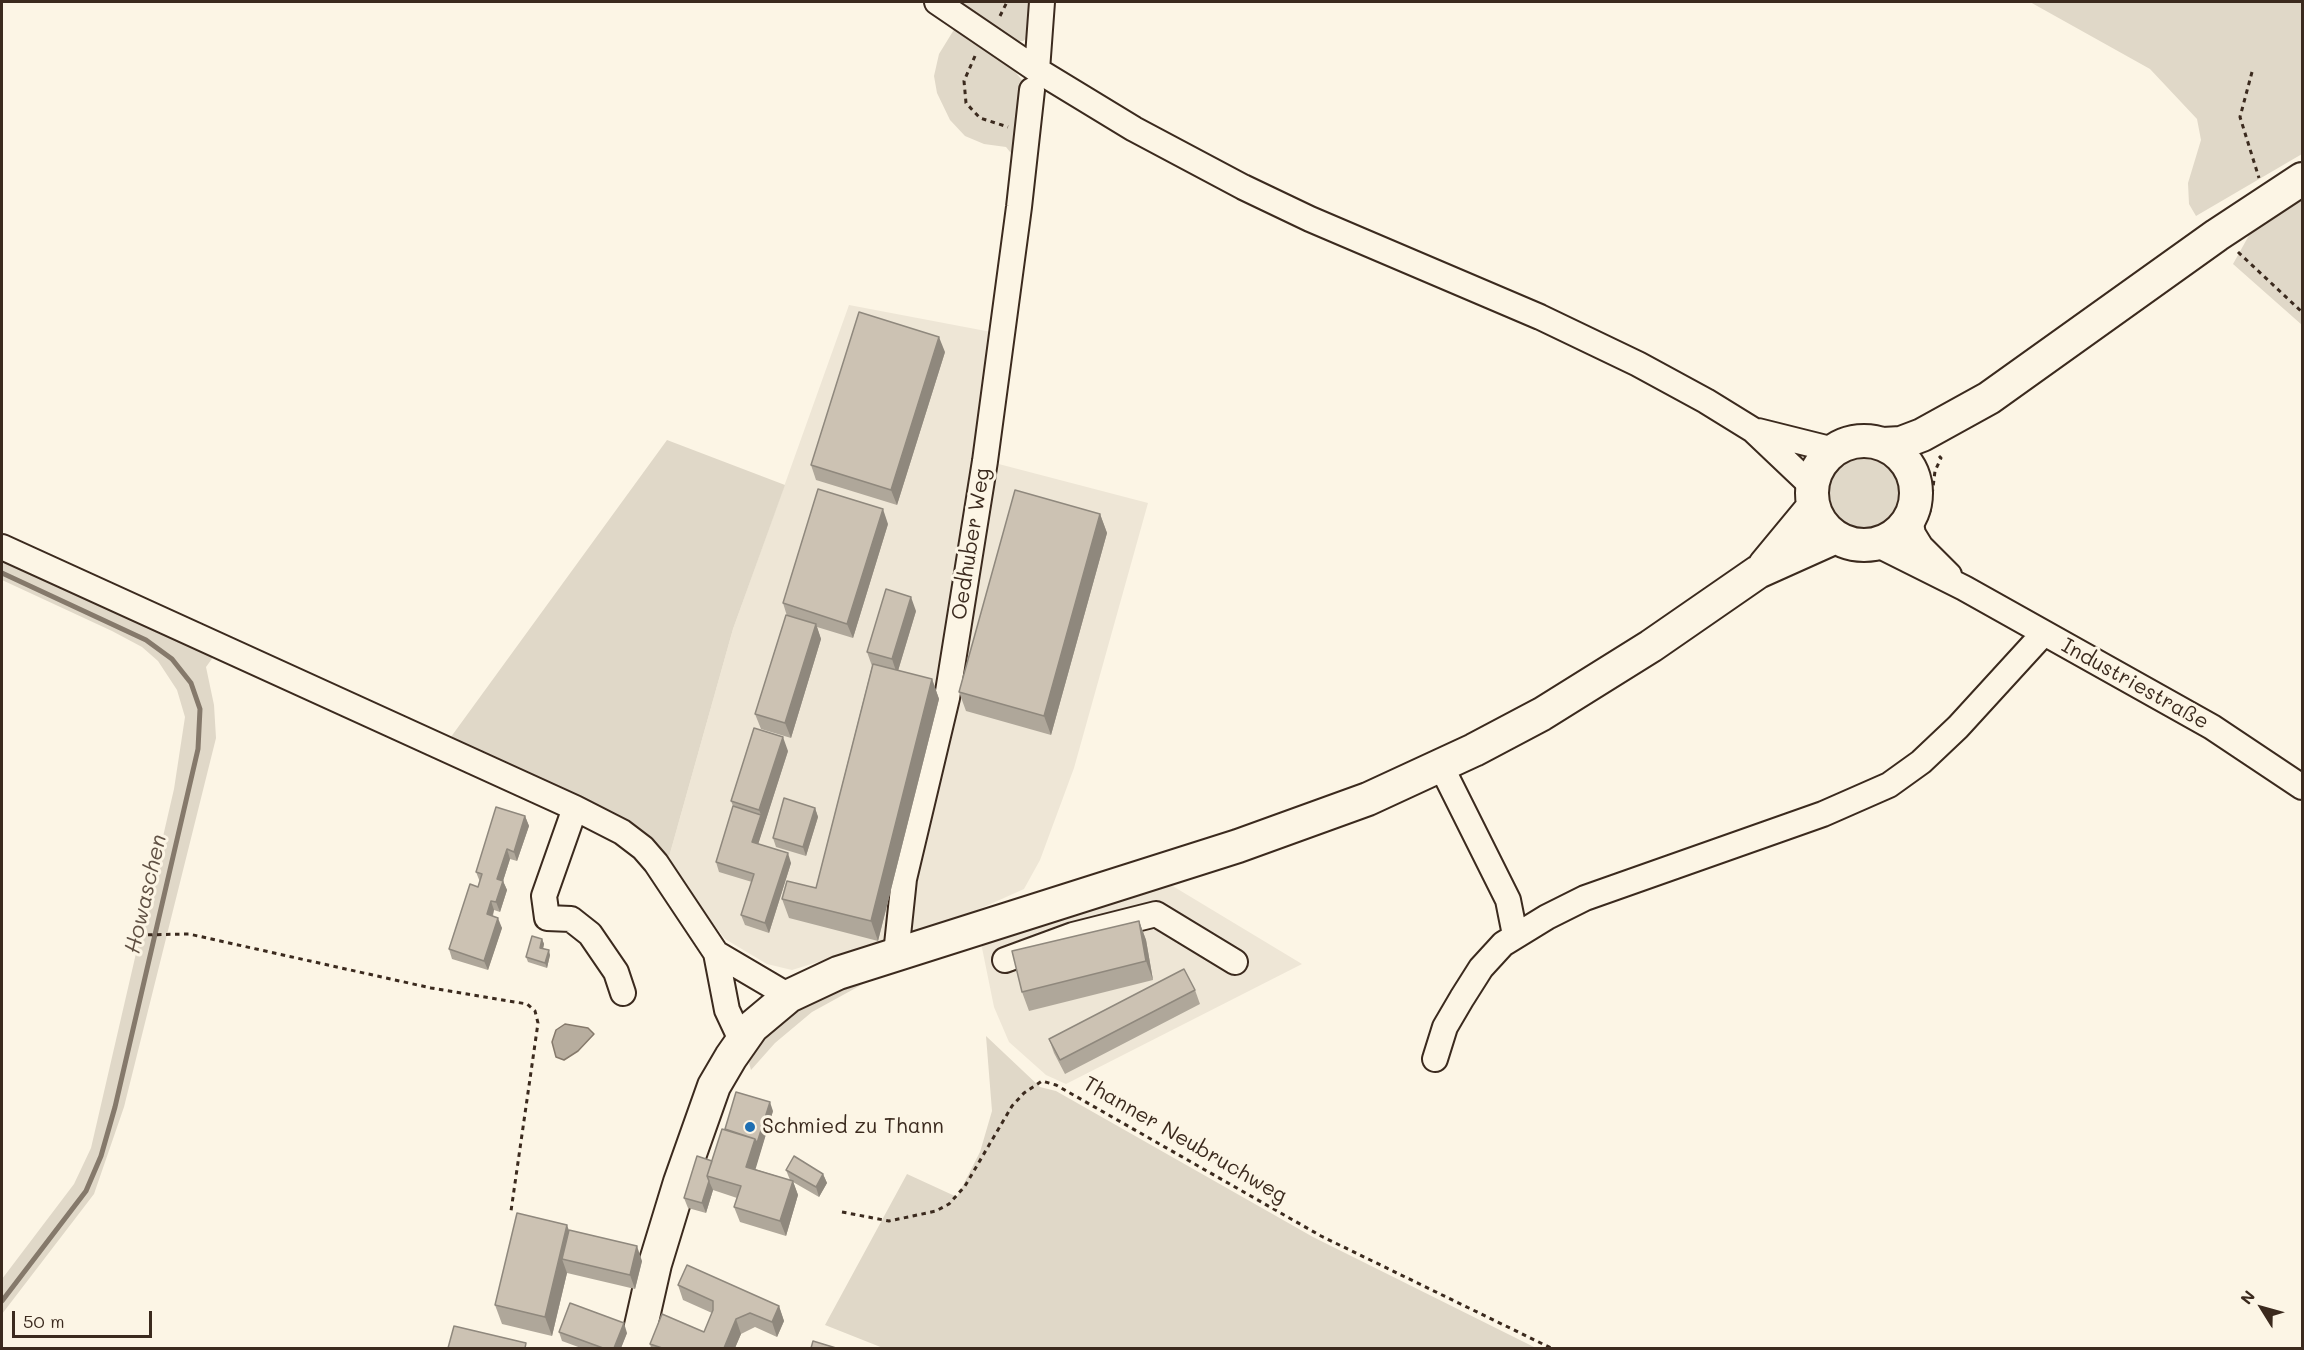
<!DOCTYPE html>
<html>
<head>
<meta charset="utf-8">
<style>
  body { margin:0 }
  #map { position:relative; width:2304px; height:1350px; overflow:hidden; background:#fcf5e5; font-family:Mali,sans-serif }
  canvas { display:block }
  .frame { position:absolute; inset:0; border:3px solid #3b2a1e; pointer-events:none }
  .north { position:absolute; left:2232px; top:1278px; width:60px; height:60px; -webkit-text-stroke:4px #fcf5e5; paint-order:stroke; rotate:307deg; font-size:16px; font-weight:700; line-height:24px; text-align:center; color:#3b2a1e }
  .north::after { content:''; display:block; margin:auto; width:21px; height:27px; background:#3b2a1e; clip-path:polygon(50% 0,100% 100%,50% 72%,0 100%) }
  .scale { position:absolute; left:12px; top:1311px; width:140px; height:27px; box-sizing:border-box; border:3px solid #3b2a1e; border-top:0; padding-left:8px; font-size:18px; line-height:21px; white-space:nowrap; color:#3b2a1e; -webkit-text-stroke:4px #fcf5e5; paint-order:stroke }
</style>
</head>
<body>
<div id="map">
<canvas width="2304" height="1350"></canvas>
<div class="frame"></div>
<div class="north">N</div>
<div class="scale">50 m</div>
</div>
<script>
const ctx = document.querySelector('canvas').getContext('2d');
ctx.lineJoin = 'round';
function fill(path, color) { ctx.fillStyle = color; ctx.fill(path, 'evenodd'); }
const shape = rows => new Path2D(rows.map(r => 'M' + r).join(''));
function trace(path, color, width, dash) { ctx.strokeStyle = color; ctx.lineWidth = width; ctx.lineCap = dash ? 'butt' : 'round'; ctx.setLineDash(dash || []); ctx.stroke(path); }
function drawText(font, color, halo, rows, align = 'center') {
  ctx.font = font + ' Mali,sans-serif'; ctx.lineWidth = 6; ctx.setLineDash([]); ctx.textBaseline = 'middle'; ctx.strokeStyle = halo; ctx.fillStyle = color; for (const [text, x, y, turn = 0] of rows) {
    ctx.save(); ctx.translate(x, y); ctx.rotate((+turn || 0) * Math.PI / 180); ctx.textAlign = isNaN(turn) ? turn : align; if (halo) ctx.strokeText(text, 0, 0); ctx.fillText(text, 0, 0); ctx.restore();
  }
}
fill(shape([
  [849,305,1007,335,991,462,1148,503,1074,768,1040,860,1024,889,957,919,792,970,767,964,725,939,667,864,733,629],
  [1166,882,1302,964,1066,1084,1046,1075,1009,1042,994,1007,980,938]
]), '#eee6d6');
fill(shape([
  [952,2,1036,2,1031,35,1023,41,1013,42],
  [2030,2,2302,2,2302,154,2196,216,2189,204,2188,183,2201,140,2197,119,2150,69],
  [955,28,1013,69,1025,84,1019,163,1006,147,984,144,965,136,950,120,937,93,934,76,939,54],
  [2302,190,2302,325,2233,264,2257,221],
  [667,440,785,485,733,629,667,864,448,741],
  '1822 491a41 41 0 1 1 82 0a41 41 0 1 1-82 0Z',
  [2,557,214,656,206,667,214,705,216,738,124,1107,94,1194,2,1314,2,1279,74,1184,91,1148,174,789,185,717,177,690,158,661,142,647,112,631,2,580],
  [930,955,863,984,812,1012,775,1043,751,1070,749,1063,763,1037,809,998],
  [986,1036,1040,1087,1056,1091,1313,1237,1536,1348,883,1348,825,1325,907,1174,957,1197,980,1152,992,1111]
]), '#e0d8c8');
const water = shape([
  [565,1024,588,1028,594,1034,578,1051,564,1060,556,1057,552,1042,556,1030,565,1024]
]);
fill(water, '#b7ad9e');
trace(water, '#85796b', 1.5);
trace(shape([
  [2,573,146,640,172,659,191,683,200,709,198,749,115,1107,101,1156,86,1191,2,1301]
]), '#85796b', 5);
const minor = shape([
  [937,2,1037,70,1134,129,1243,187,1310,219,1540,317,1638,364,1706,401,1753,430,1812,486],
  [1037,70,1042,2],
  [1758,431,1834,450],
  [1910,519,1913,534,1921,547,1949,575],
  [1876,544,1964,588,2212,727,2302,787],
  [2,547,575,808,622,832,643,848,656,863,716,953,727,1010,742,1042],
  [1441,766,1508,900,1515,935],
  [575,808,544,896,547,918,571,919,590,934,616,972,623,993],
  [716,953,789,996],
  [896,954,904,879,947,698,985,461,1019,207,1032,90],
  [1005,960,1073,935,1156,914,1235,962],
  [1435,1059,1445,1027,1462,998,1481,968,1503,944,1547,917,1585,898,1823,814,1889,785,1921,762,1958,727,2044,633]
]);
const major = shape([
  '1812 493a52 52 0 1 1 104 0a52 52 0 1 1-104 0Z',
  [1883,444,1901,443,1922,435,1989,398,2217,235,2302,179],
  [1765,565,1813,507],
  [636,1348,655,1264,680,1182,714,1086,731,1057,752,1027,789,996,838,973,1238,846,1368,799,1474,750,1542,714,1651,646,1758,572,1836,537]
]);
trace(minor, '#3b2a1e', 28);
trace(major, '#3b2a1e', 36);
trace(shape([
  [1000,16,1007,2],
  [975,56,964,81,966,103,980,118,1008,127],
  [2252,72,2240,117,2259,178],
  [2238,252,2302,312],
  [1930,512,1935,471,1941,458,1938,455],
  [139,935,189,934,431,988,527,1004,535,1011,538,1023,511,1211],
  [842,1212,889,1221,936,1211,949,1204,965,1186,1012,1106,1024,1093,1042,1081,1056,1085,1321,1236,1551,1348]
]), '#3b2a1e', 3, [4.5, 4.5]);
trace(minor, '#fcf5e5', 24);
trace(major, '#fcf5e5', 32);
fill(shape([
  [945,352,897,505,816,480,811,465],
  [1100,514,1107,533,1051,735,966,711,959,692],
  [888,524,853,638,817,627,821,639,791,738,761,729,755,714,787,616,783,603],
  [916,611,898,671,932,679,939,699,878,941,789,918,782,899,816,888,872,666,867,652],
  [788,751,758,844,791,863,769,933,745,925,741,915,752,882,719,872,716,862,733,806,731,801],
  [815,808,818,817,806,856,776,847,773,838],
  [525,816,529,826,517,861,510,859,503,881,507,890,500,912,494,910,493,916,502,928,488,970,452,959,449,949,480,882,476,872],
  [1139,921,1146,940,1153,980,1029,1011,1022,992],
  [542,939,544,944,543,949,550,955,547,968,528,962,526,957],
  [1195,990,1200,1004,1065,1074,1054,1053,1049,1039],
  [773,1111,755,1169,790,1180,786,1170,823,1174,827,1183,819,1197,793,1182,798,1195,786,1236,740,1222,734,1207,737,1198,713,1190,706,1213,688,1208,684,1198,712,1161,725,1129],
  [569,1230,642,1261,635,1289,567,1273,552,1336,502,1324,495,1305],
  [678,1285,779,1306,784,1321,777,1337,755,1327,741,1334,735,1348,651,1348,650,1344,704,1332,712,1313,683,1300],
  [559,1332,627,1333,621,1348,581,1348,562,1341]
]), '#afa79a');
fill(shape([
  [939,337,945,352,897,505,891,490],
  [883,509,888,524,853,638,847,624],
  [1100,514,1107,533,1051,735,1044,716],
  [911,597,916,611,897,674,892,659],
  [816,624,821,639,791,738,785,723],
  [932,679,939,699,878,941,871,921],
  [783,737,788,751,756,851,752,842,761,815,759,810],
  [815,808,818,817,806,856,803,847],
  [525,816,529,826,517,861,514,852],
  [507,849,510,859,503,881,507,890,500,912,496,902,497,879],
  [788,853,791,863,769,933,765,923],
  [491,901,494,910,490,924,487,914],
  [498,918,502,928,488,970,484,961],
  [1139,921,1146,940,1153,980,1146,961],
  [542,939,544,944,542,953,540,948],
  [549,950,550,955,547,968,545,963],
  [770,1102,773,1111,752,1181,746,1167,755,1139],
  [823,1174,827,1183,819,1197,816,1187],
  [709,1181,713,1190,706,1213,702,1203],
  [793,1181,798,1195,786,1236,780,1221],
  [567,1225,574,1244,562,1259,567,1273,552,1336,545,1317],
  [637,1246,642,1261,635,1289,630,1275],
  [779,1306,784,1321,777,1337,772,1322],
  [736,1319,741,1334,735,1348,724,1348],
  [624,1323,627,1333,621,1348,614,1348]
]), '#8f887d');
const building = shape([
  [859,312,939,337,891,490,811,465,859,312],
  [818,489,883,509,847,624,783,603,818,489],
  [1015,490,1100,514,1044,716,959,692,1015,490],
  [886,589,911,597,892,659,867,652,886,589],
  [786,615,816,624,785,723,755,714,786,615],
  [873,664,932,679,871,921,782,899,787,881,816,888,873,664],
  [754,728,783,737,759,810,731,801,754,728],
  [784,798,815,808,803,847,773,838,784,798],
  [733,806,761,815,752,842,788,853,765,923,741,915,754,874,716,862,733,806],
  [496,807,525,816,514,852,507,849,497,879,503,881,496,902,491,901,487,914,498,918,484,961,449,949,470,884,478,887,482,874,476,872,496,807],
  [1139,921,1146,961,1022,992,1012,951,1139,921],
  [532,936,542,939,540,948,549,950,545,963,526,957,532,936],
  [1184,969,1195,990,1060,1060,1049,1039,1184,969],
  [736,1092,770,1102,757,1143,755,1139,725,1129,736,1092],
  [722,1129,755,1139,746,1167,793,1181,780,1221,734,1207,741,1186,707,1176,722,1129],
  [697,1156,712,1161,707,1176,709,1181,702,1203,684,1198,697,1156],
  [794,1156,823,1174,816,1187,786,1170,794,1156],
  [517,1213,567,1225,545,1317,495,1305,517,1213],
  [569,1230,637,1246,630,1275,562,1259,569,1230],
  [687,1265,779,1306,772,1322,750,1313,736,1319,724,1348,662,1348,650,1344,662,1314,704,1332,713,1310,713,1301,678,1285,687,1265],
  [570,1303,624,1323,614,1348,603,1348,559,1332,570,1303],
  [454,1326,526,1343,525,1348,448,1348,454,1326],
  [813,1341,836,1348,811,1348,813,1341]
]);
fill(building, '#ccc2b3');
trace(building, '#8f887d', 1.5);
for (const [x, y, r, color] of [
  [750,1127,6,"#1f6fb2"]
]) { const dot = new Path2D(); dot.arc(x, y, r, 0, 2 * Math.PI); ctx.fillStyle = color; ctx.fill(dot); trace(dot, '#fcf5e5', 2); }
drawText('21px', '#3b2a1e', '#fcf5e5', [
  ["Oedhuber Weg",971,544,-81],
  ["Industriestraße",2135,684,29],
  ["Thanner Neubruchweg",1185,1140,30]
]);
drawText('21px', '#3b2a1e', '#fcf5e5', [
  ["Schmied zu Thann",762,1127]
], 'left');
drawText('italic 22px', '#605144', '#fcf5e5', [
  ["Howaschen",146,894,-77]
]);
</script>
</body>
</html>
